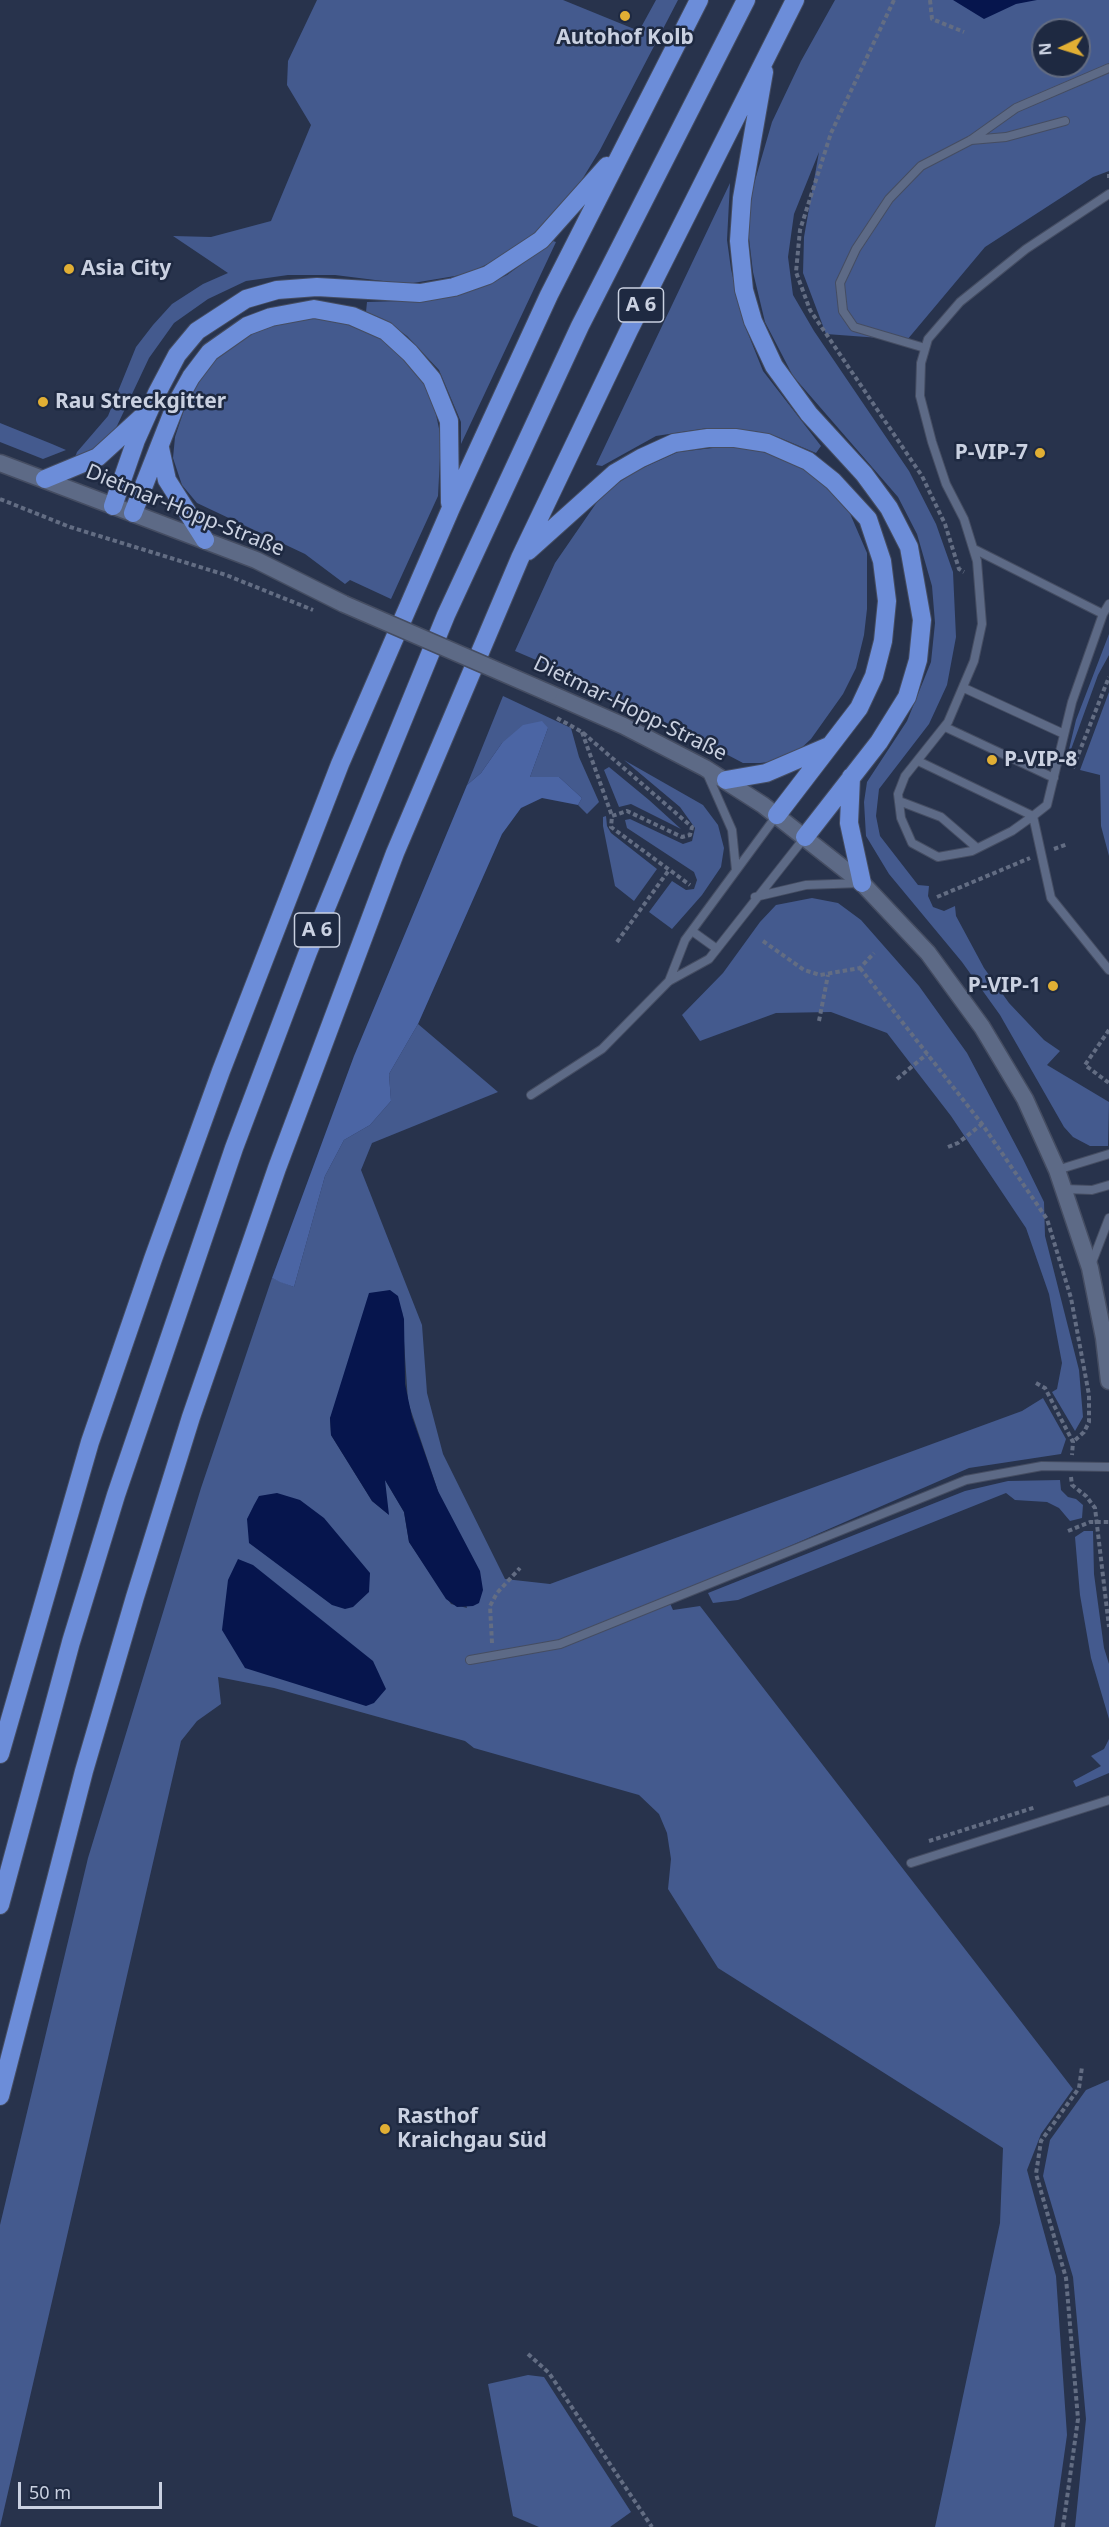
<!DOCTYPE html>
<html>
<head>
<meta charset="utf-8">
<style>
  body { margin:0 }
  #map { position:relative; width:1109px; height:2527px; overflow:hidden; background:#28334c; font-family:"Noto Sans",sans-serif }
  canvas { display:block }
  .north { position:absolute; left:1031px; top:18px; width:60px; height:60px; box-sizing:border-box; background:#1e2941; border:2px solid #636c81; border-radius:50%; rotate:266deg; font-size:16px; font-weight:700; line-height:24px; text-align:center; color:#cad1e1 }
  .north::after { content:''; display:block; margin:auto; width:21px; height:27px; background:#e1af34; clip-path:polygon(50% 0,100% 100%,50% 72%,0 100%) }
  .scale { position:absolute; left:18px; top:2482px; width:144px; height:27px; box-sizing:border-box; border:3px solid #cad1e1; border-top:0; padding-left:8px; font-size:18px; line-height:21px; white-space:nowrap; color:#cad1e1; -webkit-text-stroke:4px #1e2941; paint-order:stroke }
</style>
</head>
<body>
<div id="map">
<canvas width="1109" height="2527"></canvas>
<div class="north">N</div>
<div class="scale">50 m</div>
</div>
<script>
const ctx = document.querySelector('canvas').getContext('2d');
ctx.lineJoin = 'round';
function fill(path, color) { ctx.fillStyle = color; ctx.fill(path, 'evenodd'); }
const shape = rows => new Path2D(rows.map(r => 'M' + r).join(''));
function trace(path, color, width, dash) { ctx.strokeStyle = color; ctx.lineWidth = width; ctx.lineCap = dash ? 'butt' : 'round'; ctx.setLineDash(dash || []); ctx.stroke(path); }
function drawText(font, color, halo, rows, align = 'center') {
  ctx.font = font + ' "Noto Sans",sans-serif'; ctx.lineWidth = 5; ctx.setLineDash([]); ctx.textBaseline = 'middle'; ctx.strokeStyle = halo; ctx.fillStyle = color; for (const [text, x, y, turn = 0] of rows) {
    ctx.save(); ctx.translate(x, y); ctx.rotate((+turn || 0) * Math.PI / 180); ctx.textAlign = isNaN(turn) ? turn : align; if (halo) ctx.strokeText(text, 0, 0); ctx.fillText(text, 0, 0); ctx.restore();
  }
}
fill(shape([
  [317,0,563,0,639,31,656,0,678,0,600,150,572,196,546,226,508,254,467,274,407,284,335,275,288,275,246,281,208,299,174,323,149,358,116,428,97,449,74,460,77,452,108,416,136,347,153,325,172,304,203,284,228,273,173,236,211,237,271,221,311,125,287,85,288,61],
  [835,0,1109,0,1109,171,1093,177,985,247,907,340,826,334,803,273,804,237,819,152,794,214,788,257,793,295,814,331,909,471,936,524,953,572,956,637,947,685,929,724,879,789,876,816,880,836,918,885,929,886,928,896,933,907,944,911,955,906,956,916,984,968,1009,1003,1044,1040,1060,1051,1047,1065,1109,1102,1108,1146,1090,1146,1073,1137,1064,1127,1000,1015,962,962,889,874,866,836,864,802,867,782,907,721,931,662,935,623,932,586,917,534,898,497,793,376,765,322,753,272,748,230,751,194,772,122,801,61],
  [1043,30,1079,30,1079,66,1043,66],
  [730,183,727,240,731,269,743,321,763,371,821,446,816,453,778,437,754,431,708,428,656,436,602,466,596,465],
  [553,241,556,242,461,444,461,422,439,370,407,336,383,319,366,312,367,302,433,300,484,286,507,275],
  [308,317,357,325,379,335,399,350,424,381,434,405,441,438,438,496,391,599,350,580,345,584,305,554,197,503,182,485,173,458,175,437,185,407,199,379,215,359,260,326],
  [0,423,52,444,66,450,43,459,0,442],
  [730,446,779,455,823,480,845,502,867,553,867,609,864,635,856,668,843,694,811,739,796,753,778,761,760,763,743,763,665,722,590,690,590,683,515,651,555,563,597,502,615,485,636,471,678,452],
  [1109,634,1109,655,1098,675,1065,766,1076,720],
  [1109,692,1109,856,1101,826,1100,775,1080,770],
  [503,696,571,728,579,757,599,802,587,814,578,805,582,798,559,777,530,777,548,728,502,743,481,773,467,785],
  [624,760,703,805,718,825,724,848,721,867,702,895,672,929,649,912,672,881,686,890,694,889,697,880,694,872,627,828,625,820,630,819,683,844,692,841,695,828,680,807],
  [609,767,649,800,681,829,631,804,619,807,604,770],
  [606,816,607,826,611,833,657,869,634,901,615,886,603,826,603,817],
  [812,898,838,903,861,920,919,986,967,1053,1023,1159,1044,1202,1045,1236,1079,1370,1083,1417,1075,1431,1052,1392,1057,1389,1062,1363,1049,1294,1026,1228,951,1116,887,1033,831,1012,776,1013,700,1041,682,1015,723,973,760,922,776,905],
  [418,1024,498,1092,372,1143,361,1170,422,1325,427,1393,443,1454,505,1579,550,1584,1022,1411,1043,1398,1066,1439,1061,1454,969,1468,668,1599,673,1610,700,1606,1073,2089,1041,2134,1027,2170,1056,2276,1067,2435,1054,2527,935,2527,1000,2223,1003,2148,718,1968,668,1889,671,1859,667,1833,659,1814,639,1795,474,1748,465,1741,274,1688,218,1677,221,1704,197,1721,181,1741,0,2527,0,2225,88,1858,201,1488,272,1278,294,1287,325,1176,344,1140,370,1125,391,1101,389,1074],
  [402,1311,408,1402,438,1491,467,1608,451,1604,409,1542,404,1512,384,1478,388,1514,372,1501,331,1435,330,1418],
  [1060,1480,1061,1490,1068,1497,1076,1499,1083,1505,1082,1518,1070,1521,1059,1508,1047,1502,1015,1500,1006,1493,738,1600,713,1603,708,1593,965,1491,1008,1481],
  [1084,1531,1093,1531,1094,1574,1104,1648,1109,1664,1109,1719,1091,1658,1080,1595,1075,1537],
  [1109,1739,1109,1773,1076,1787,1073,1781,1101,1766,1091,1756,1104,1749],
  [1109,2080,1109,2527,1075,2527,1086,2419,1073,2277,1043,2176,1050,2140,1086,2090],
  [528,2375,544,2377,631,2512,610,2527,539,2527,513,2516,488,2384]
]), '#445a8e');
fill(shape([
  [542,721,548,728,530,777,559,777,582,798,578,805,542,798,521,808,502,834,418,1024,389,1074,391,1101,370,1125,344,1140,325,1176,294,1287,280,1282,272,1278,354,1056,467,785,481,773,502,743,523,725]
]), '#4b65a4');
fill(shape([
  [953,0,1037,0,1016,4,984,19],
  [390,1290,398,1296,404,1319,405,1384,412,1417,438,1491,480,1571,483,1590,479,1603,473,1606,457,1607,446,1599,409,1542,404,1512,385,1480,389,1515,372,1501,331,1435,330,1418,369,1293],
  [277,1493,300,1500,324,1518,370,1573,369,1592,353,1607,345,1609,332,1605,249,1543,247,1519,254,1505,259,1496],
  [238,1559,253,1565,373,1661,386,1689,374,1703,366,1706,245,1668,222,1630,228,1580]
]), '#06154d');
const service = shape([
  [971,140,1006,137,1065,121],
  [925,348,854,327,843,311,840,283,856,249,889,199,921,166,971,140,1016,108,1109,68],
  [974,549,1103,614],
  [1109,604,1103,614,1072,702,1047,805,1033,816,1051,898,1109,970],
  [964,688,1064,734],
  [945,727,1054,778],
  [918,761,1033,816,1012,831,972,851,938,857,912,843,901,818,898,794,905,776,948,722,974,661,982,624,977,561,964,519,946,484,932,442,920,396,921,363,928,339,960,302,1026,249,1109,194],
  [706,771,732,830,736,870],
  [899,801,941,817,977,848],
  [755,897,806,885,861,883],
  [692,931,717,949],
  [669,981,685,940,777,815],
  [531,1095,602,1049,669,981,709,959,805,837],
  [1057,1170,1109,1154],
  [1064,1189,1092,1190,1109,1185],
  [1091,1265,1109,1218],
  [470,1660,560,1644,966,1480,1042,1466,1109,1467],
  [911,1863,1109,1800]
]);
const tertiary = shape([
  [0,463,256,560,344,604],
  [549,693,624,726,705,768,763,805,862,883,928,953,982,1027,1025,1099,1057,1170,1090,1268,1104,1338,1109,1381]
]);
const motorway = shape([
  [764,72,742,198,739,241,744,290,753,321,774,366,809,414,864,474,889,508,909,547,922,620,918,660,907,697,879,742,805,837],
  [160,448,167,480,205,540],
  [45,479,98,457,143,416],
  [113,506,136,440,157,393,177,355,197,331,246,299,277,290,317,287,420,293,454,287,488,275,541,240,607,166],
  [133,513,176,404,191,377,210,352,247,326,271,317,314,309,352,316,386,331,410,353,432,379,449,421,450,503],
  [528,551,615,473,641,458,674,443,708,438,735,438,767,443,808,461,833,481,868,519,882,561,887,601,883,641,874,676,859,708,777,815],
  [851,777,849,823,862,883],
  [726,780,766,773,829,746],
  [0,1754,90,1442,153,1259,221,1071,340,764,451,508,549,295,699,0],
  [0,1905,71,1642,116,1495,234,1148,308,952,446,615,580,326,746,0],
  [0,2096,84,1771,135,1597,191,1417,277,1168,395,853,520,558,629,330,795,0]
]);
trace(service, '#454d62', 10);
trace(tertiary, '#454d62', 19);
trace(motorway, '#454d62', 20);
trace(shape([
  [894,0,831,133,800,230,796,272,810,310,922,476,945,524,959,569,964,572],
  [930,0,932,19,964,32],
  [1109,174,1109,178],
  [0,499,70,527,226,575,313,610],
  [557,718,582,732,692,827,690,835,682,837,627,811,612,816,611,827,690,885],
  [582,732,612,816],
  [1073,768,1109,677],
  [1054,849,1068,844],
  [937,897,1030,858],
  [763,941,804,970,820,975,860,968,874,953],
  [617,942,669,870],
  [860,968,982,1124,1047,1219,1071,1298,1089,1395,1089,1422,1084,1432,1073,1442],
  [819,1021,828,975],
  [1109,1030,1085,1065,1109,1083],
  [897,1079,927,1054],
  [948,1147,958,1143,982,1124],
  [1036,1383,1045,1388,1073,1442,1072,1455],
  [1071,1477,1072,1485,1086,1496,1095,1508,1109,1627],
  [1068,1531,1090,1522,1109,1522],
  [492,1643,490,1606,497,1593,520,1568],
  [929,1841,1036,1807],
  [528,2354,549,2373,652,2527],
  [1063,2527,1078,2419,1066,2278,1036,2174,1041,2141,1079,2088,1082,2067]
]), '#636d83', 4, [4.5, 3]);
trace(service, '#5d6a86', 8);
trace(tertiary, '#5d6a86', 16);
trace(motorway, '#6c8dd9', 18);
const tertiaryBridge = shape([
  [344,604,549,693]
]);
trace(tertiaryBridge, '#454d62', 19, []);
trace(tertiaryBridge, '#5d6a86', 16);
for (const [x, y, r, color] of [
  [625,16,6,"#e1af34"],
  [69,269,6,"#e1af34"],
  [43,402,6,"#e1af34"],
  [1040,453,6,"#e1af34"],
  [992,760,6,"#e1af34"],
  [1053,986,6,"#e1af34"],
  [385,2129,6,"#e1af34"]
]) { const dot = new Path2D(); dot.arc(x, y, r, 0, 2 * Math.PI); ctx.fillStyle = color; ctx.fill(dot); trace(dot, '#1e2941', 2); }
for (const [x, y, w] of [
  [641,305,45],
  [317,930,45]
]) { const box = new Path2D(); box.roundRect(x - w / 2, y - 17, w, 34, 4.5); ctx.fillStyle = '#1e2941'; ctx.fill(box); trace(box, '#cad1e1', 1.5); }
drawText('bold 20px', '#cad1e1', null, [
  ["A 6",641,305],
  ["A 6",317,930]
]);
drawText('bold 21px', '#cad1e1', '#1e2941', [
  ["Autohof Kolb",625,38,"center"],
  ["Asia City",81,269],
  ["Rau Streckgitter",55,402],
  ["P-VIP-7",1028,453,"right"],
  ["P-VIP-8",1004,760],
  ["P-VIP-1",1041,986,"right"],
  ["Rasthof",397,2117],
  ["Kraichgau Süd",397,2141]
], 'left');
drawText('21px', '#cad1e1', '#1e2941', [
  ["Dietmar-Hopp-Straße",185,511,22],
  ["Dietmar-Hopp-Straße",630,709,26]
]);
</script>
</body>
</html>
